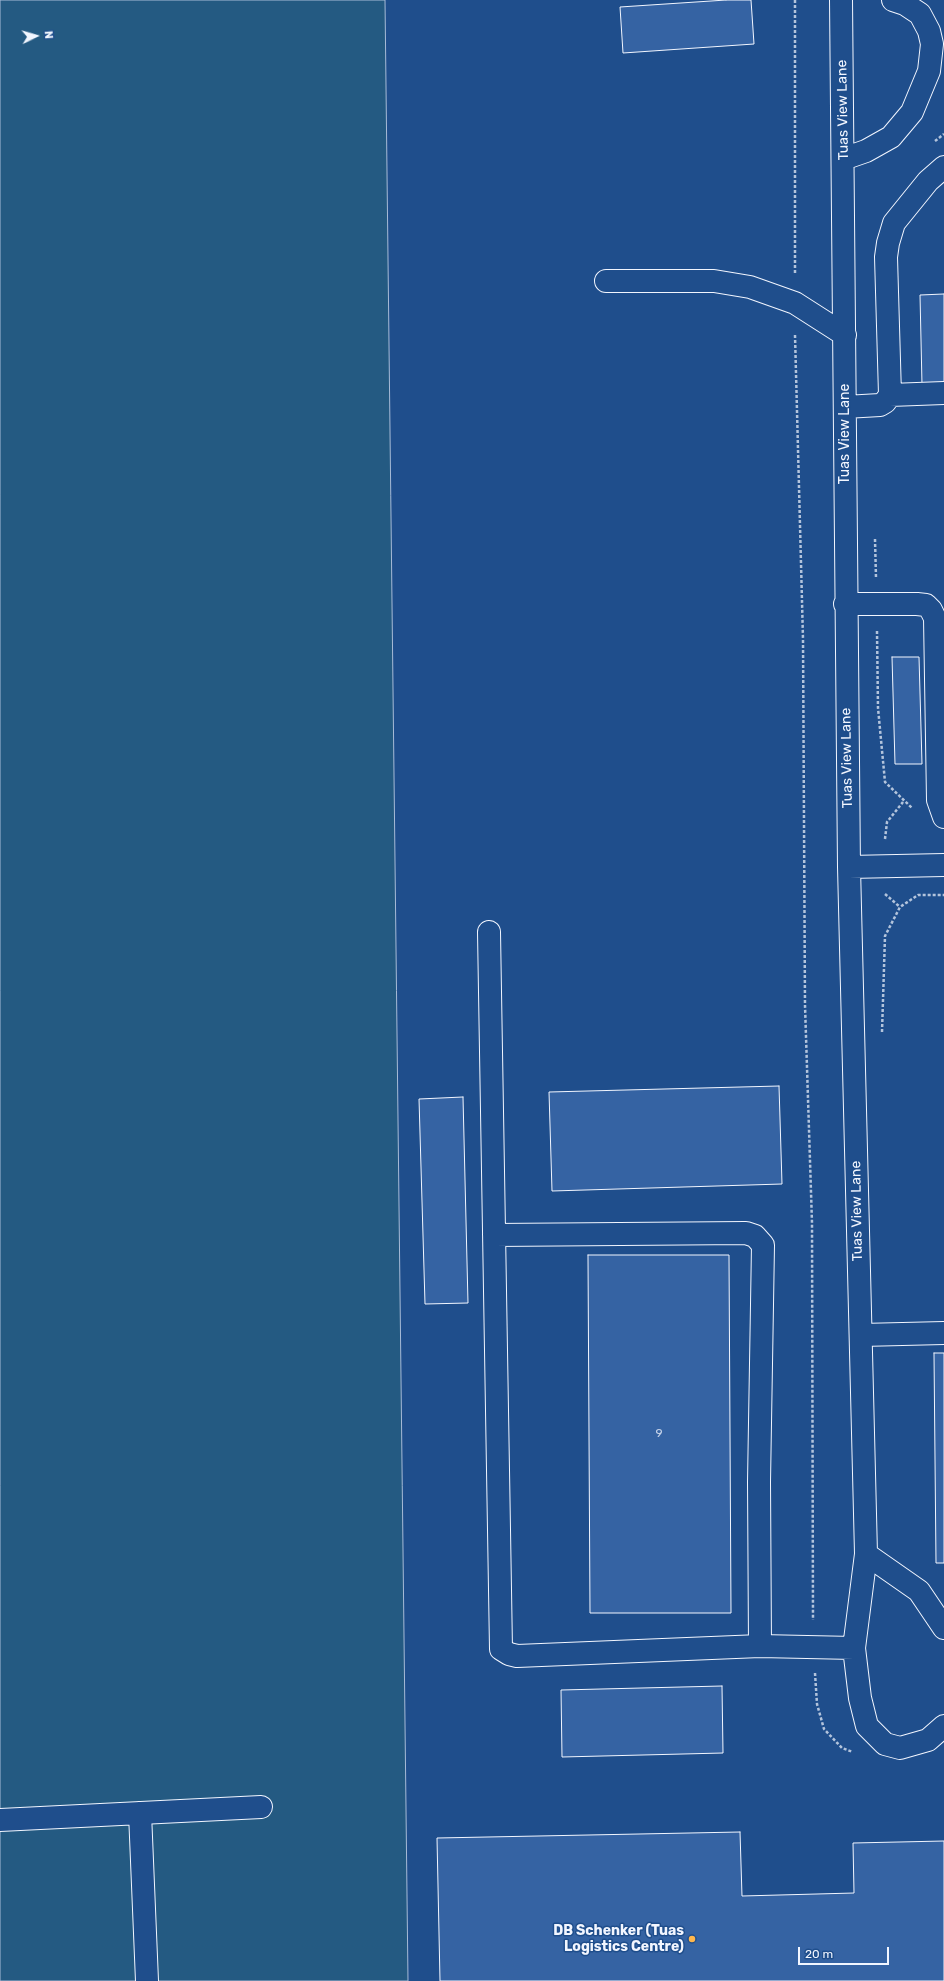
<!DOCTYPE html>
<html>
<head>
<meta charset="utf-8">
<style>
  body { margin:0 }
  #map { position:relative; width:944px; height:1981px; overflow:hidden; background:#1f4e8c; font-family:Rubik,sans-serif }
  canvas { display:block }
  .north { position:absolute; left:16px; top:16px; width:40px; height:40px; -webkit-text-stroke:3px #1f4e8c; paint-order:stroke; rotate:85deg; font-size:11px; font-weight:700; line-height:16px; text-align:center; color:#f2f6ff }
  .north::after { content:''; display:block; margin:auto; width:14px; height:18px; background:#f2f6ff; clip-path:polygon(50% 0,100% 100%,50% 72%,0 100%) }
  .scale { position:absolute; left:798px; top:1947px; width:91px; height:18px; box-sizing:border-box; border:2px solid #f2f6ff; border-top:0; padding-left:5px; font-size:12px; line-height:14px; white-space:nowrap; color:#f2f6ff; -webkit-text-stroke:3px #1f4e8c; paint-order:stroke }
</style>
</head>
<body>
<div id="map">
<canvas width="944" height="1981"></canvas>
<div class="north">N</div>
<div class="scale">20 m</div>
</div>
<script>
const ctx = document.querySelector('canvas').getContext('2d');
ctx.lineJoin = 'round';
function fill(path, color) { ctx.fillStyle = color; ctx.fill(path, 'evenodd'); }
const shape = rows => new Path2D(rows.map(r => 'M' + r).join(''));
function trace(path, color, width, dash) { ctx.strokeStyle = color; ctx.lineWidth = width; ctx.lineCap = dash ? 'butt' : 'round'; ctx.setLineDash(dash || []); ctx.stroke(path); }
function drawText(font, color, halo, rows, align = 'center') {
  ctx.font = font + ' Rubik,sans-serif'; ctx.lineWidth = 3; ctx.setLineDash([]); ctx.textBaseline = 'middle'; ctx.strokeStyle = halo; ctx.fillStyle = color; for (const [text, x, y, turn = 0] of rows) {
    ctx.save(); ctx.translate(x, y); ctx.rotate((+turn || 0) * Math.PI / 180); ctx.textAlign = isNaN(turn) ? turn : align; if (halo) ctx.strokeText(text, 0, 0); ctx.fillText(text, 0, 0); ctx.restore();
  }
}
const green = shape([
  [0,0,385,0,408,1981,0,1981,0,0]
]);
fill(green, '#245a82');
trace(green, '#a8bbd7', 1);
const building = shape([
  [726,0,751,0,754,44,623,53,620,7,726,0],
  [944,294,944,384,922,385,920,295,944,294],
  [892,657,919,657,922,764,895,764,892,657],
  [779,1086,782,1184,552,1191,549,1092,779,1086],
  [463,1097,468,1303,425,1304,419,1099,463,1097],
  [588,1255,729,1255,731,1613,590,1613,588,1255],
  [934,1353,944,1353,944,1563,936,1563,934,1353],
  [722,1686,723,1753,562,1757,561,1690,722,1686],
  [740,1832,742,1896,854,1893,853,1843,944,1841,944,1981,440,1981,437,1838,740,1832]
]);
fill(building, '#3563a3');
trace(building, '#f2f6ff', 1);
const minor = shape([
  [841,0,849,867,866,1554,854,1648,860,1698,867,1726,885,1744,900,1748,928,1740,944,1726],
  [843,159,866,151,891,137,912,112,929,71,932,44,929,31,920,14,905,4,893,0],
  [606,281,714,281,750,287,795,303,845,335],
  [890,395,944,393],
  [845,407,880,405,885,402,890,395,886,257,888,243,894,223,928,181,944,167],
  [845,604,917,604,926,605,931,610,935,618,938,800,944,817],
  [849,867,944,865],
  [489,932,501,1649,509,1654,517,1656,760,1646,854,1648],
  [494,1235,746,1233,755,1236,763,1245,759,1482,760,1646],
  [861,1335,944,1333],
  [866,1554,919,1591,944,1628],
  [140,1813,147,1981],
  [0,1820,261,1807]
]);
trace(minor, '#f2f6ff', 24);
trace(shape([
  [795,0,795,274],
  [935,141,944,134],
  [795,335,803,639,805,1005,812,1223,813,1620],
  [875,539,876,578],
  [877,631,878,708,885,782,912,808],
  [885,839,887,822,903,802],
  [885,894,900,907],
  [882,1032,885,936,900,907,918,895,944,895],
  [815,1673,817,1704,824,1729,842,1748,853,1752]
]), '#b3c4dc', 2.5, [3, 2]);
trace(minor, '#1f4e8c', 22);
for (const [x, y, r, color] of [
  [692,1939,4,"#ffb74d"]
]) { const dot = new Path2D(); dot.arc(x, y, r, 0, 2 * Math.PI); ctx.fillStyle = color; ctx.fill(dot); trace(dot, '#1f4e8c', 1.5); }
drawText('12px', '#c3d1e8', null, [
  ["9",659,1434]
]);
drawText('14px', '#f2f6ff', '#1f4e8c', [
  ["Tuas View Lane",843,110,-91],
  ["Tuas View Lane",845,434,-90],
  ["Tuas View Lane",847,758,-91],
  ["Tuas View Lane",857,1211,-91]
]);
drawText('bold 14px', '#f2f6ff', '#1f4e8c', [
  ["DB Schenker (Tuas",684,1931],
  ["Logistics Centre)",684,1947]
], 'right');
</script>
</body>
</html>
